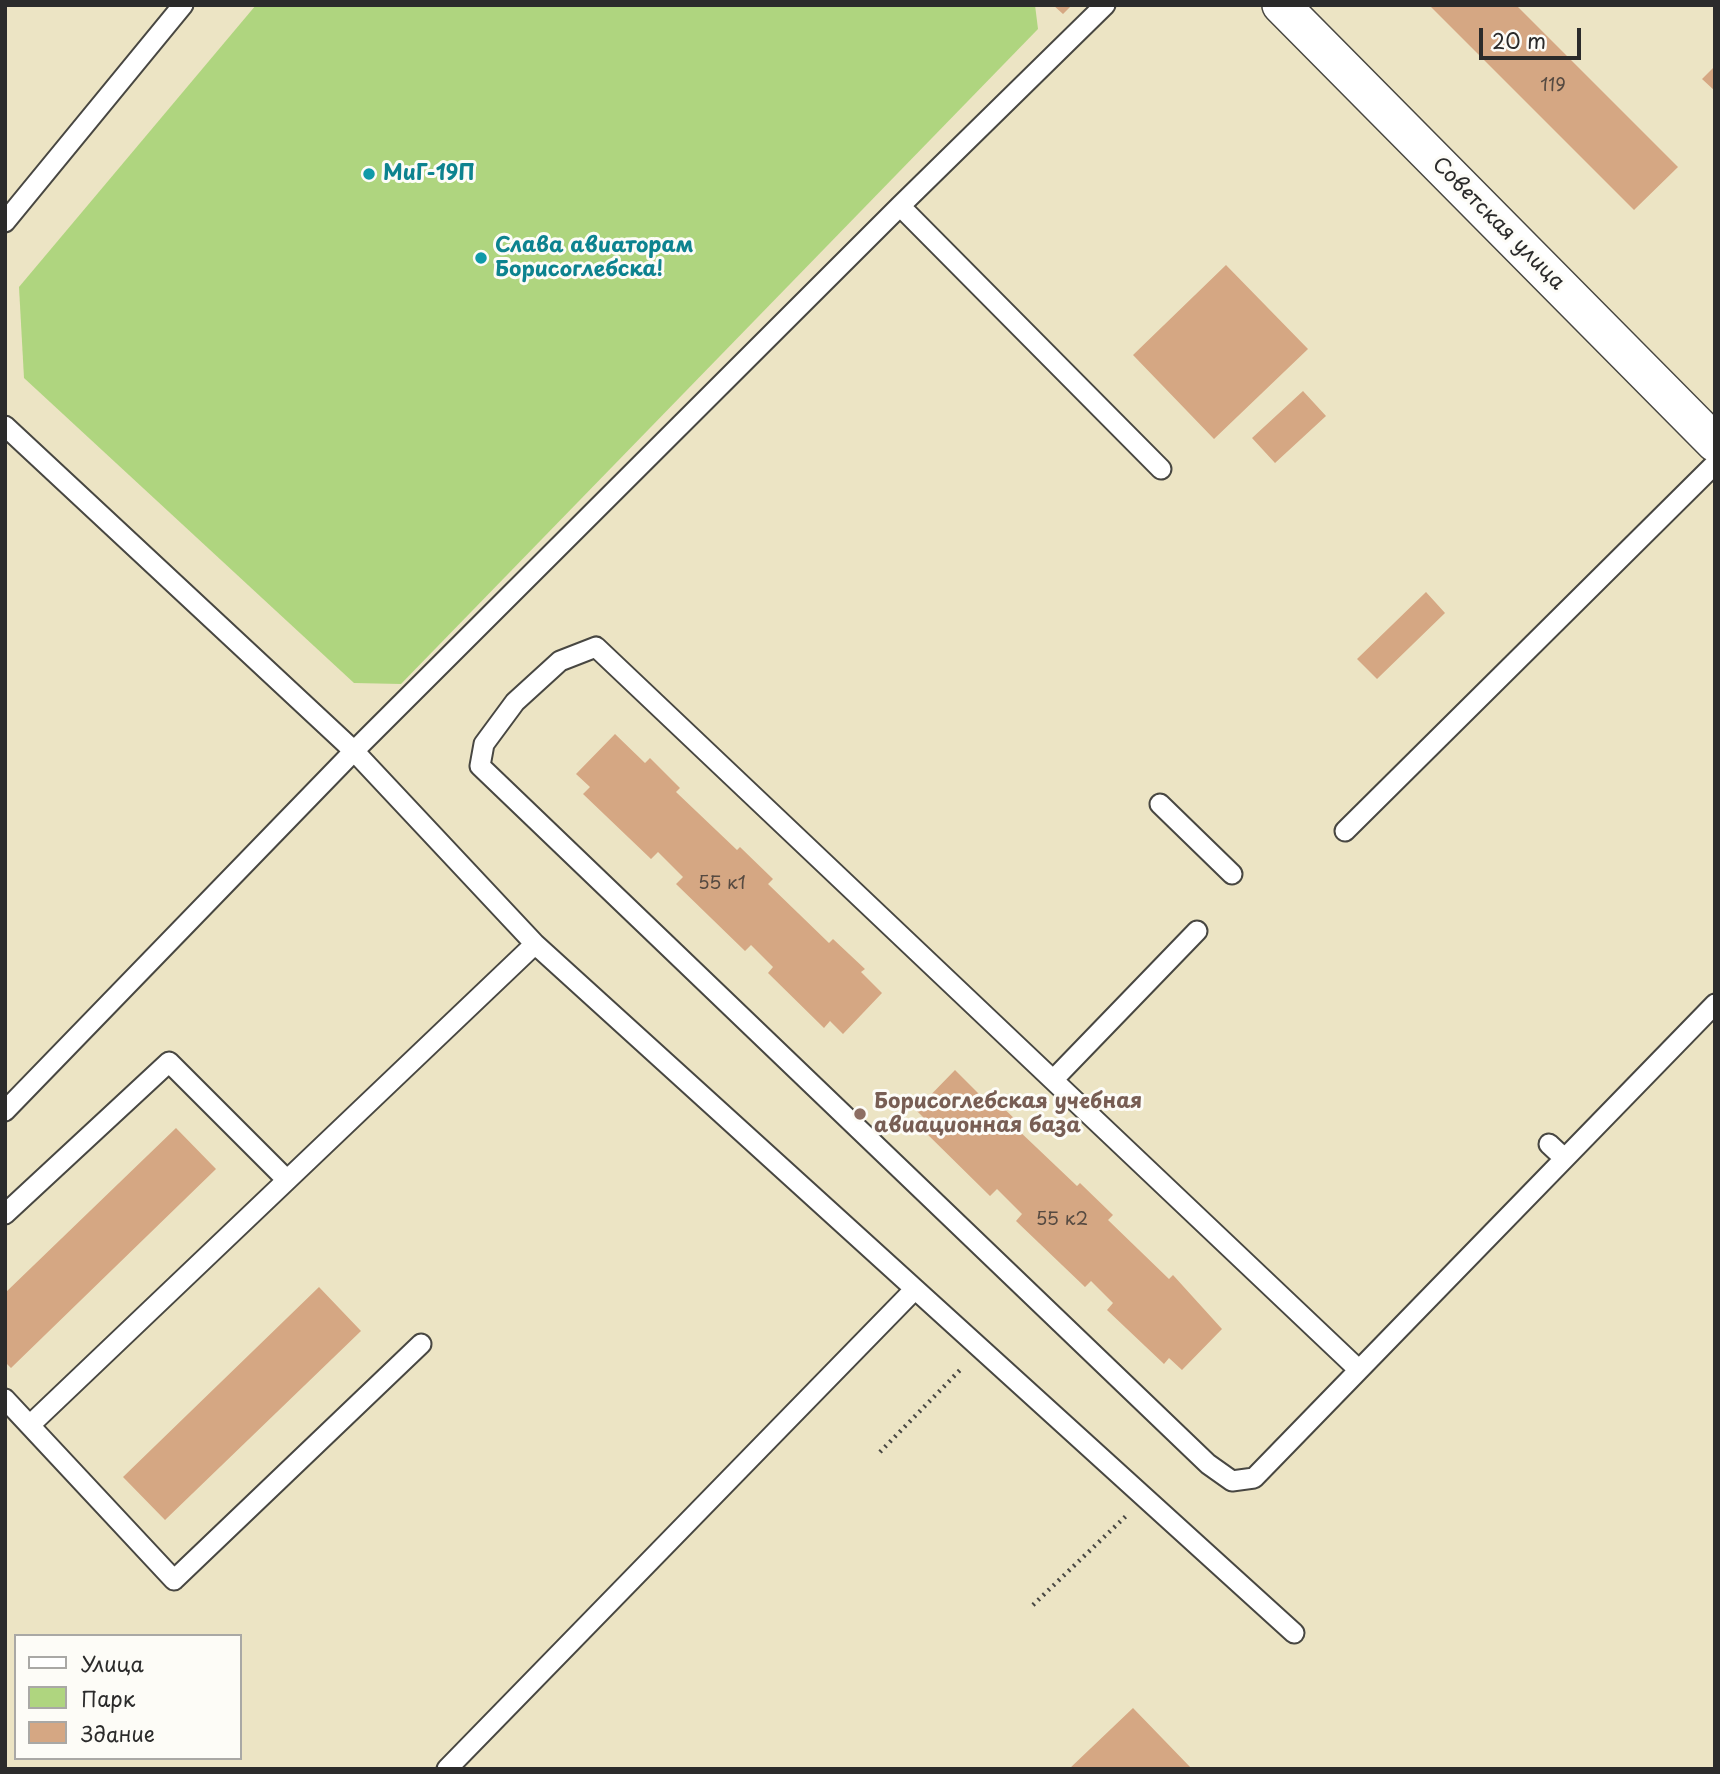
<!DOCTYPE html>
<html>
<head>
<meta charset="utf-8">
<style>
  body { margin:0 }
  #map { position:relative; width:1720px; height:1774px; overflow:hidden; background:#ece4c4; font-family:"Playpen Sans",sans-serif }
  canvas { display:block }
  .frame { position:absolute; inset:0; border:7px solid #2b2b2b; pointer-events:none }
  .legend { position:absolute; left:14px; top:1634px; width:228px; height:126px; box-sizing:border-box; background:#fdfcf7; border:2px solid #a9a8a5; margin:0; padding:9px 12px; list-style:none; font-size:21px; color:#2b2b2b }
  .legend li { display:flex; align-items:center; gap:14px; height:35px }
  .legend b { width:35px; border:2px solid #a9a8a5 }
  .scale { position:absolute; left:1479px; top:28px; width:102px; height:32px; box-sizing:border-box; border:4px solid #2b2b2b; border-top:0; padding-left:9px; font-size:21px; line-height:24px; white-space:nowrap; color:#2b2b2b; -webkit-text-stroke:5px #fdfcf7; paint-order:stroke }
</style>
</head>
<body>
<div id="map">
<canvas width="1720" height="1774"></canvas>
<div class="frame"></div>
<ul class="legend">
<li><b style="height:9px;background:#fff"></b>Улица</li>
<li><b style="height:19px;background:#afd57f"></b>Парк</li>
<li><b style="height:19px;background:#d5a783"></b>Здание</li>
</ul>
<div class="scale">20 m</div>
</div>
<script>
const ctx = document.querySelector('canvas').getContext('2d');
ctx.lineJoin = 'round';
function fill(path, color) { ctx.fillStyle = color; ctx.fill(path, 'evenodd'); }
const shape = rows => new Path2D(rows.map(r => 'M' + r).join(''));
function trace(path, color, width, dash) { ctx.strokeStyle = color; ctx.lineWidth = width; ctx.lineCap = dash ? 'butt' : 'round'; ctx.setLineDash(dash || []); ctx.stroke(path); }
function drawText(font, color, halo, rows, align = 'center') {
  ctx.font = font + ' "Playpen Sans",sans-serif'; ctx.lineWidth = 6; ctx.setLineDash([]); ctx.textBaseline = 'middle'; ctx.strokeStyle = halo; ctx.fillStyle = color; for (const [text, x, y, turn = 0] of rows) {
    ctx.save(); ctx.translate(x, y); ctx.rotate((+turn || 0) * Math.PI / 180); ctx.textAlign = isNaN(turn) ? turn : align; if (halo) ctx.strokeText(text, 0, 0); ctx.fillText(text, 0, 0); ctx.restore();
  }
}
fill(shape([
  [256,5,1035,5,1038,29,401,684,354,683,24,378,19,287]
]), '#afd57f');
fill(shape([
  [1053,5,1072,5,1063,14],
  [1429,5,1516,5,1678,167,1634,210],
  [1715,66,1715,91,1702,79],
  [1226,265,1308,349,1214,439,1133,355],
  [1303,391,1326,416,1275,463,1252,438],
  [1426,592,1445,613,1377,679,1357,659],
  [615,734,645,763,650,758,680,788,676,792,737,850,740,847,773,879,768,884,829,943,833,939,865,969,861,972,882,993,843,1034,830,1021,824,1028,768,973,773,967,751,945,745,951,676,884,683,877,658,852,651,859,583,794,590,787,576,774],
  [955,1070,984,1099,989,1094,1020,1124,1016,1128,1077,1186,1080,1183,1113,1215,1108,1220,1169,1279,1173,1275,1222,1329,1182,1370,1169,1358,1164,1364,1107,1310,1113,1303,1091,1281,1085,1287,1016,1221,1022,1214,997,1189,990,1196,923,1130,930,1124,916,1110],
  [176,1128,216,1169,11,1368,5,1362,5,1293],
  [319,1287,361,1331,165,1520,123,1477],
  [1133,1708,1192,1769,1069,1769]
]), '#d5a783');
const lane = shape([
  [900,206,1161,469],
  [5,222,183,5],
  [5,426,354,751,535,944,1294,1633],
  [1160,804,1232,874],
  [1345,831,1715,464],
  [1053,1080,1197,931],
  [5,1111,354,751,900,206,1105,5],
  [1549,1144,1564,1158],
  [5,1214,169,1062,287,1180],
  [1359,1370,1254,1478,1232,1481,1208,1464,480,766,484,744,515,702,560,661,596,647,1359,1370,1715,1004],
  [5,1399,174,1580,421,1344],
  [30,1425,535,944],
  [447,1769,915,1289]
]);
const street = shape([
  [1281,5,1715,443]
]);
trace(lane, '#484742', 23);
trace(street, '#484742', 40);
trace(shape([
  [880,1452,963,1367],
  [1033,1605,1126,1516]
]), '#484742', 4.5, [2, 5]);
trace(lane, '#fff', 19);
trace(street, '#fff', 37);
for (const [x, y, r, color] of [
  [369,174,7,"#0f9aa8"],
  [481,258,7,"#0f9aa8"],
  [860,1114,7,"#8d6e63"]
]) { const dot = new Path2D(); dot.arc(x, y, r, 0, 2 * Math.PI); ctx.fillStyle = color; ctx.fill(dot); trace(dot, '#fdfcf7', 2.5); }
drawText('18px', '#564a41', null, [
  ["119",1553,86],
  ["55 к1",722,884],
  ["55 к2",1062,1220]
]);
drawText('bold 21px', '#0d838f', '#fdfcf7', [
  ["МиГ-19П",383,174],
  ["Слава авиаторам",495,246],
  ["Борисоглебска!",495,270]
], 'left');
drawText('21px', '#2b2b2b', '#fdfcf7', [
  ["Советская улица",1498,224,45]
]);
drawText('bold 21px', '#785e54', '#fdfcf7', [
  ["Борисоглебская учебная",874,1102],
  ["авиационная база",874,1126]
], 'left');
</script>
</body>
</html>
